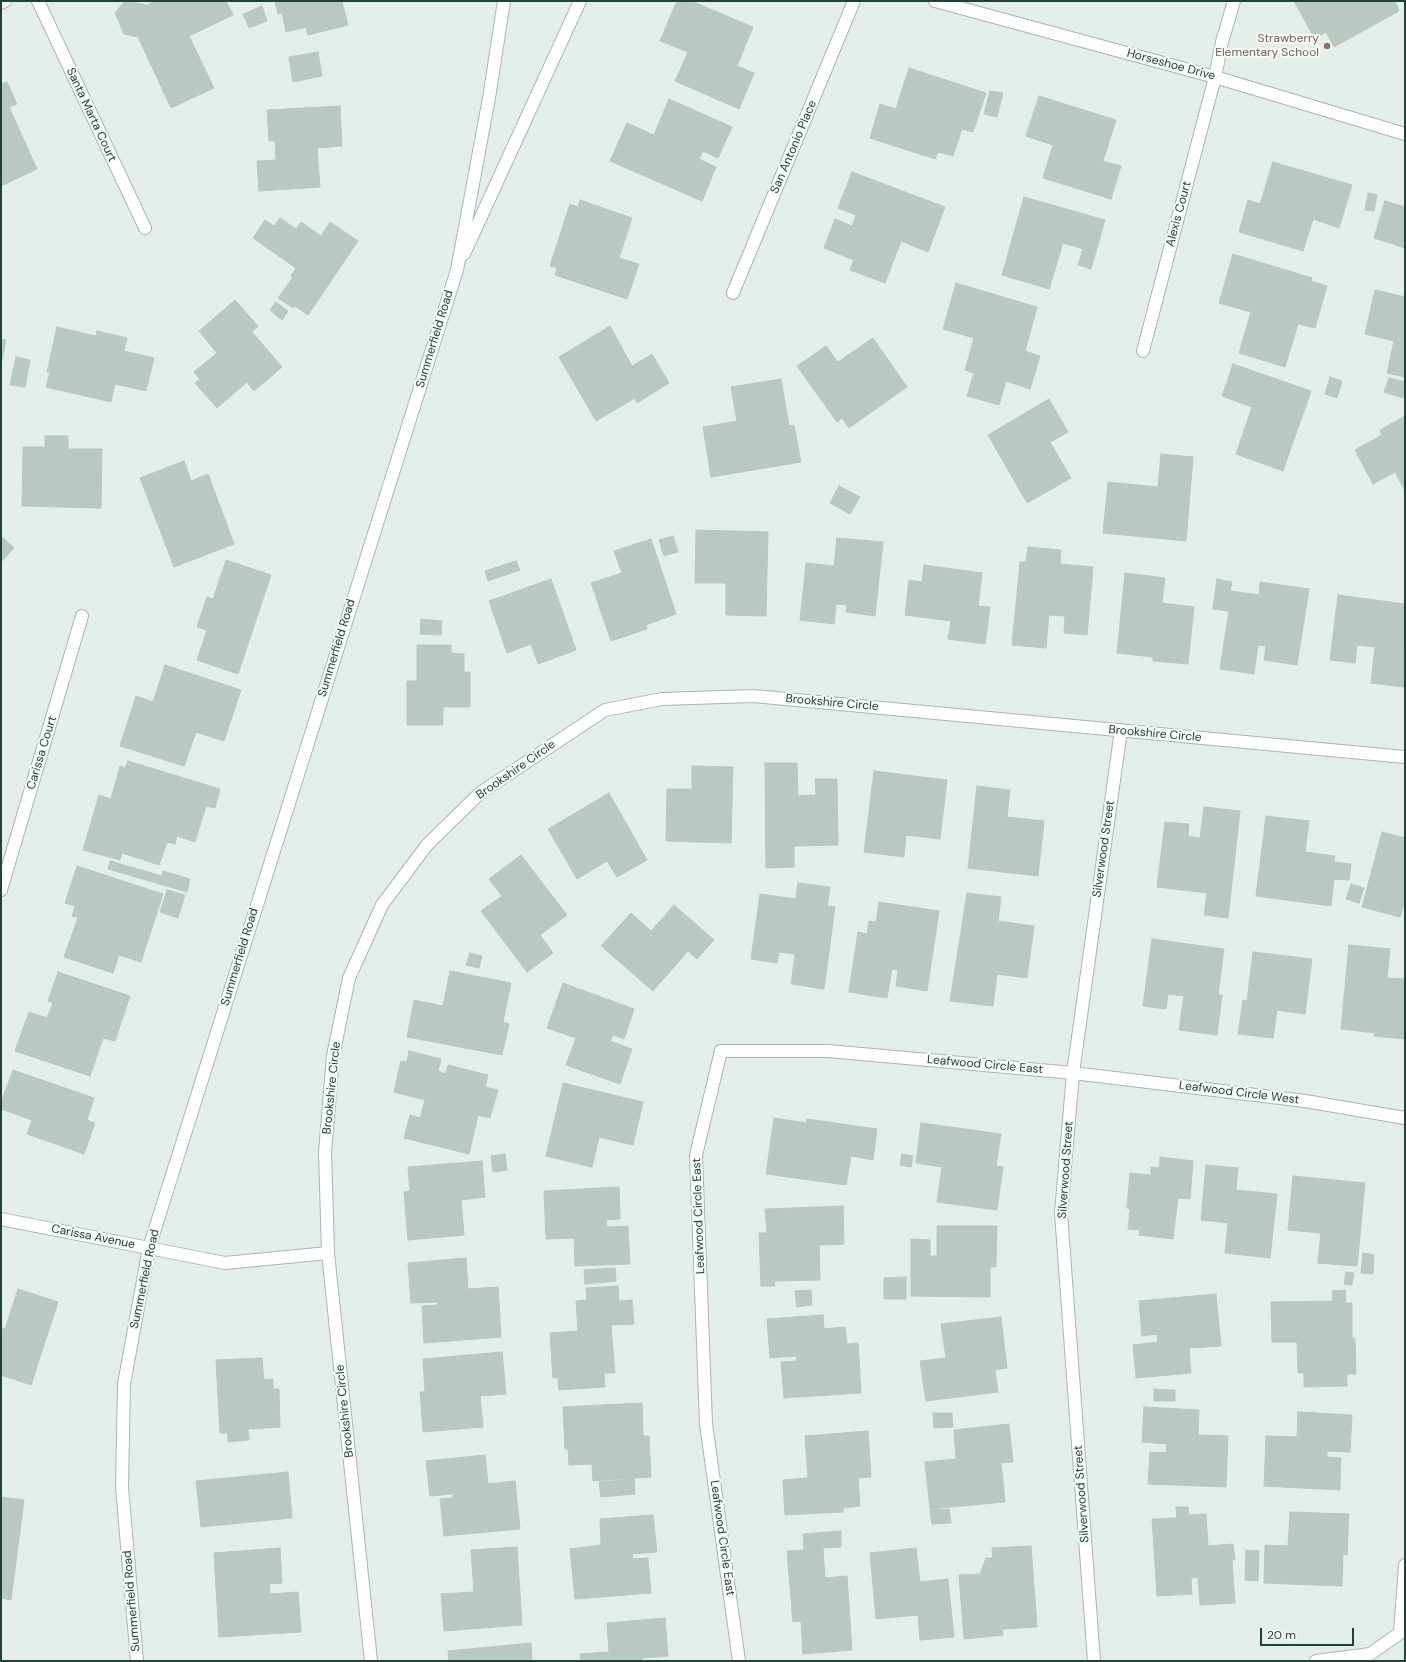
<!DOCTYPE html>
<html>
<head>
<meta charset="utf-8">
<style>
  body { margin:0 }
  #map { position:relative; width:1406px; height:1662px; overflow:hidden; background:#e4eee8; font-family:"DM Sans",sans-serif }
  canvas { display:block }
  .frame { position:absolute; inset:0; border:2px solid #234035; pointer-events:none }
  .scale { position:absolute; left:1260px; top:1628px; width:94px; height:18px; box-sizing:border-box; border:2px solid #234035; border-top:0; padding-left:5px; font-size:12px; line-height:14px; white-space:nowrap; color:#234035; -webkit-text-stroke:3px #f5faf7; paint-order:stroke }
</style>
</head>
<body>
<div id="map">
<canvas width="1406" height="1662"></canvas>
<div class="frame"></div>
<div class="scale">20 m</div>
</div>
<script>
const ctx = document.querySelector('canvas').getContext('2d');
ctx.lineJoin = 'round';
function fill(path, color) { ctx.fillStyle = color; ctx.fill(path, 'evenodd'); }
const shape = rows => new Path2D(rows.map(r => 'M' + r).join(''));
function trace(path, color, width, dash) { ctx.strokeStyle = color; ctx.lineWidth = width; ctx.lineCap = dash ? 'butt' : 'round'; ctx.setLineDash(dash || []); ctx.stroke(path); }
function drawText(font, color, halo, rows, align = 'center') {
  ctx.font = font + ' "DM Sans",sans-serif'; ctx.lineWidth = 4; ctx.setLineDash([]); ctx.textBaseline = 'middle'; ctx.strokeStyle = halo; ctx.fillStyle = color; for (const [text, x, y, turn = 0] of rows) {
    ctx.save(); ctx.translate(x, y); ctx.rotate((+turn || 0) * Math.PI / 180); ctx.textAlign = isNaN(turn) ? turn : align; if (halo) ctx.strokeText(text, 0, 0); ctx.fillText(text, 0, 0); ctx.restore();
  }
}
const building = shape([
  [125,1,147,5,156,1,226,1,233,15,189,36,214,88,171,108,138,37,124,34,115,13,125,1],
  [275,1,342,1,348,25,308,35,306,27,286,32,282,13,278,14,275,1],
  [677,1,691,1,753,27,737,66,754,73,739,109,675,81,688,52,660,41,677,1],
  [1294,1,1395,1,1399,11,1334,47,1326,32,1315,39,1294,1],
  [262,6,267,21,249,28,243,14,262,6],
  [318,52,322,76,293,82,289,57,318,52],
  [909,68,986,93,973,132,962,129,953,156,938,152,935,159,870,138,880,104,896,109,909,68],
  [7,82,17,104,9,107,37,169,1,186,1,84,7,82],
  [990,91,1003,93,997,117,984,114,990,91],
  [1039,96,1116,120,1103,161,1121,166,1111,199,1043,178,1053,145,1026,136,1039,96],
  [669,99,732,127,718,158,703,151,699,159,716,167,702,201,610,161,627,123,654,135,669,99],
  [340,106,342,146,317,148,320,187,259,191,257,161,276,160,275,141,269,141,267,110,340,106],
  [1273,162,1352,185,1339,228,1313,219,1303,251,1239,232,1248,200,1260,204,1273,162],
  [852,172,945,207,928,252,901,241,885,283,850,270,854,260,824,248,835,219,852,226,856,215,838,208,852,172],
  [1368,193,1377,195,1374,211,1365,210,1368,193],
  [1024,197,1105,220,1091,269,1078,265,1083,249,1063,243,1049,289,1002,275,1024,197],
  [580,200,632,218,619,258,639,264,627,299,555,275,557,268,550,266,570,204,578,207,580,200],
  [1385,201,1405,207,1405,248,1374,238,1385,201],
  [280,218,296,229,301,222,321,236,330,222,358,241,308,315,295,306,293,308,278,298,293,277,291,276,296,268,253,238,265,220,274,226,280,218],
  [1233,254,1312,278,1311,281,1327,286,1315,328,1298,324,1285,367,1239,353,1251,312,1219,303,1233,254],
  [956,283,1037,307,1025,351,1040,356,1030,389,1006,381,999,405,967,396,974,373,965,370,974,338,943,329,956,283],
  [1375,290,1405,297,1405,377,1387,373,1394,341,1365,334,1375,290],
  [235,300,258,326,252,332,282,367,254,391,247,382,217,408,195,383,200,379,194,372,217,353,199,331,235,300],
  [276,302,288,311,282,320,270,310,276,302],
  [610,326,632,366,652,354,669,383,637,403,635,398,596,421,559,357,610,326],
  [57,327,96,336,97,331,127,338,124,351,154,358,146,391,115,384,111,402,46,387,50,372,47,372,57,327],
  [873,338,907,387,849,428,842,418,837,422,797,366,826,346,838,362,873,338],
  [1,339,6,340,1,364,1,339],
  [16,357,30,360,25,387,10,385,16,357],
  [1233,364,1311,391,1283,471,1236,454,1252,407,1222,396,1233,364],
  [1330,377,1342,381,1337,398,1325,394,1330,377],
  [1389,378,1405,382,1403,398,1384,392,1389,378],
  [781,379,789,426,794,425,801,462,711,477,703,427,737,421,731,387,781,379],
  [1049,399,1068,432,1050,442,1071,478,1027,503,988,435,1049,399],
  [1405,416,1405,491,1395,472,1373,484,1355,450,1382,435,1380,430,1405,416],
  [45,436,68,436,68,449,102,449,101,508,22,506,23,447,45,447,45,436],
  [1161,454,1193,457,1186,541,1103,533,1108,482,1158,487,1161,454],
  [184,461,191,481,208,474,234,544,174,567,140,478,184,461],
  [839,486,860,497,850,514,830,503,839,486],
  [696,530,768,532,766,616,726,615,726,583,695,583,696,530],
  [1,536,14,548,1,562,1,536],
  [673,536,678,552,664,556,659,540,673,536],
  [837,538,883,542,875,616,846,612,847,605,836,604,834,624,800,620,806,563,834,566,837,538],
  [651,539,676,614,646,625,647,629,611,641,591,583,622,573,614,551,651,539],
  [1028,547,1061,550,1060,564,1093,567,1087,635,1064,633,1065,616,1049,615,1046,648,1012,645,1020,562,1026,562,1028,547],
  [226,560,271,575,238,674,197,660,207,630,197,627,207,597,213,599,226,560],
  [516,561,520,570,488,581,485,571,516,561],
  [924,565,982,573,978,606,990,607,985,644,948,639,951,621,905,615,909,580,922,582,924,565],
  [1125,573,1165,578,1162,603,1194,607,1188,664,1153,661,1153,657,1117,653,1125,573],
  [551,579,576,650,538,664,531,644,507,653,489,601,551,579],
  [1217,579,1232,582,1230,591,1259,595,1260,582,1309,589,1297,665,1264,660,1266,646,1258,645,1254,674,1220,669,1229,611,1213,609,1217,579],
  [1338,595,1405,604,1404,687,1371,683,1375,647,1357,645,1355,663,1330,660,1338,595],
  [421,619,442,621,441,635,420,634,421,619],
  [417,645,451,645,451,653,464,654,464,672,470,672,470,707,443,707,443,725,407,725,407,681,417,681,417,645],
  [165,665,241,690,224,741,196,732,184,766,120,746,136,696,153,702,165,665],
  [128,761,220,789,215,808,206,806,195,842,177,836,175,844,167,842,159,865,122,853,120,860,83,850,99,795,111,799,120,766,125,768,128,761],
  [765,763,797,763,798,796,816,795,815,779,837,779,838,845,794,846,794,867,766,868,765,763],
  [692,766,733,767,731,843,666,841,667,789,692,789,692,766],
  [874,771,947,780,940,839,906,835,904,857,864,852,874,771],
  [977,786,1010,790,1007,817,1044,821,1038,876,968,868,977,786],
  [609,793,647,860,617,877,607,861,577,879,548,829,609,793],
  [1204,807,1240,811,1228,918,1204,915,1207,893,1157,887,1165,822,1189,824,1188,836,1200,838,1204,807],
  [1266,816,1309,821,1305,852,1335,856,1334,862,1351,864,1349,880,1334,879,1331,906,1256,896,1266,816],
  [1382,832,1405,838,1405,901,1400,917,1362,907,1382,832],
  [521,855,567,915,540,935,553,953,527,972,481,911,502,896,489,879,521,855],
  [110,861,162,876,163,871,190,879,187,892,108,869,110,861],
  [77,866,163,894,141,962,119,955,113,973,64,957,78,917,72,916,75,906,65,903,77,866],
  [798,883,830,887,827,906,835,907,824,989,791,984,795,954,779,952,777,963,751,959,760,894,796,899,798,883],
  [1351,884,1364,888,1359,903,1346,899,1351,884],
  [167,890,185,895,178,918,160,912,167,890],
  [967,893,1001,897,998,921,1034,926,1027,978,997,974,993,1006,950,1001,967,893],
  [879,902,939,911,927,991,896,986,898,970,892,969,887,998,849,992,858,932,867,934,869,921,876,922,879,902],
  [674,905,714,940,697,959,688,951,653,991,601,946,631,913,651,931,674,905],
  [1152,939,1224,949,1218,995,1222,995,1217,1035,1179,1030,1184,996,1168,994,1166,1009,1143,1006,1152,939],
  [1349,945,1390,949,1387,978,1405,979,1405,1039,1374,1036,1375,1033,1341,1029,1349,945],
  [1253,952,1312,959,1305,1014,1277,1010,1273,1038,1238,1034,1243,1000,1247,1001,1253,952],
  [470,953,482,956,479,968,466,965,470,953],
  [450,971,511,983,503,1022,509,1024,502,1055,407,1037,414,1000,443,1006,450,971],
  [58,972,130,996,115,1041,103,1038,90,1076,15,1051,29,1012,47,1018,53,1003,48,1001,58,972],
  [563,983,634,1009,624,1039,613,1035,610,1041,632,1049,620,1084,566,1065,576,1038,547,1028,563,983],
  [409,1051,441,1059,438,1071,446,1074,448,1065,488,1075,485,1087,498,1090,490,1118,478,1115,469,1154,404,1138,410,1115,420,1118,425,1100,394,1092,401,1061,407,1062,409,1051],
  [13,1070,94,1098,87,1120,95,1123,84,1154,27,1134,32,1120,1,1109,1,1103,13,1070],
  [563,1083,643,1102,633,1145,599,1137,592,1167,546,1156,563,1083],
  [774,1118,807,1123,807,1119,877,1129,873,1160,851,1156,846,1185,766,1174,774,1118],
  [921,1123,1001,1134,996,1166,1003,1167,997,1210,937,1202,942,1167,916,1163,921,1123],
  [505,1154,507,1170,493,1172,491,1156,505,1154],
  [902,1154,913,1156,911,1167,900,1165,902,1154],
  [1160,1157,1193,1161,1190,1199,1178,1198,1173,1239,1139,1235,1140,1230,1128,1229,1130,1209,1127,1208,1130,1173,1151,1175,1151,1167,1159,1168,1160,1157],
  [482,1161,485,1197,461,1200,464,1235,408,1240,404,1192,410,1191,408,1167,482,1161],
  [1206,1165,1238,1168,1236,1190,1277,1194,1270,1258,1225,1253,1228,1223,1201,1220,1206,1165],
  [1293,1176,1365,1183,1357,1266,1318,1263,1321,1233,1288,1230,1293,1176],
  [619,1187,620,1219,606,1220,607,1227,628,1226,630,1264,575,1266,574,1238,546,1239,544,1191,619,1187],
  [843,1206,844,1244,819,1245,820,1280,774,1281,775,1286,761,1286,759,1233,767,1233,765,1209,843,1206],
  [937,1226,997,1226,996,1267,990,1267,990,1297,911,1296,911,1239,930,1240,930,1256,937,1256,937,1226],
  [1363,1253,1374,1255,1373,1274,1361,1273,1363,1253],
  [466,1258,468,1289,498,1287,501,1337,424,1343,422,1306,438,1305,437,1302,411,1303,408,1263,466,1258],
  [615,1268,616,1281,585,1284,584,1270,615,1268],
  [1346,1272,1354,1273,1352,1285,1344,1284,1346,1272],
  [906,1277,906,1299,884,1299,884,1278,906,1277],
  [618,1286,619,1301,632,1300,634,1324,611,1325,615,1373,604,1373,605,1387,559,1390,558,1377,553,1378,550,1333,578,1331,576,1301,587,1300,586,1288,618,1286],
  [18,1289,58,1302,31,1385,1,1375,1,1328,5,1329,18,1289],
  [811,1290,812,1305,797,1307,795,1291,811,1290],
  [1345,1290,1346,1303,1352,1303,1352,1338,1355,1338,1356,1374,1347,1374,1347,1386,1304,1387,1304,1373,1298,1373,1297,1342,1272,1342,1271,1302,1333,1301,1332,1291,1345,1290],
  [1216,1294,1221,1346,1189,1348,1191,1373,1136,1378,1133,1345,1158,1342,1157,1334,1142,1336,1139,1301,1216,1294],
  [823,1315,824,1329,845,1327,847,1344,858,1343,861,1393,784,1398,781,1362,797,1361,796,1356,770,1358,767,1319,823,1315],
  [1001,1317,1007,1368,995,1370,998,1392,926,1401,920,1361,946,1358,941,1324,1001,1317],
  [502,1352,506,1394,480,1396,483,1427,423,1432,420,1392,425,1392,423,1359,502,1352],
  [262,1358,264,1380,273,1379,273,1389,279,1389,280,1427,248,1429,249,1440,228,1442,228,1433,220,1433,216,1360,262,1358],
  [1154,1389,1175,1390,1175,1401,1154,1401,1154,1389],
  [642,1403,643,1436,649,1436,651,1477,593,1481,592,1464,569,1465,568,1449,565,1449,563,1407,642,1403],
  [1144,1407,1199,1410,1198,1435,1228,1436,1226,1487,1148,1484,1150,1452,1166,1453,1167,1444,1142,1442,1144,1407],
  [1298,1412,1352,1415,1350,1452,1327,1451,1327,1457,1341,1458,1340,1490,1264,1486,1266,1436,1297,1437,1298,1412],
  [933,1413,952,1413,953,1427,934,1428,933,1413],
  [1009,1424,1013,1462,1001,1463,1005,1502,930,1509,925,1462,956,1459,954,1430,1009,1424],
  [868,1431,871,1477,858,1478,860,1506,843,1508,843,1512,785,1515,783,1480,808,1478,805,1436,868,1431],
  [485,1455,488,1484,515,1481,520,1529,444,1536,440,1499,453,1498,453,1494,430,1496,426,1461,485,1455],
  [288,1472,292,1518,201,1527,196,1481,288,1472],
  [634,1479,635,1494,601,1497,599,1482,634,1479],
  [1,1497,24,1500,11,1600,1,1598,1,1497],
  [1176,1507,1188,1507,1189,1515,1206,1514,1208,1546,1233,1544,1235,1560,1232,1560,1235,1603,1200,1605,1198,1577,1191,1578,1192,1594,1157,1596,1152,1519,1177,1518,1176,1507],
  [949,1509,951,1523,932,1524,930,1510,949,1509],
  [1290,1512,1349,1514,1347,1555,1343,1554,1342,1586,1264,1583,1265,1545,1288,1546,1290,1512],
  [653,1515,657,1552,632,1554,633,1559,648,1558,651,1593,575,1599,570,1549,601,1545,600,1519,653,1515],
  [841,1531,841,1547,823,1548,825,1578,847,1576,852,1650,803,1654,801,1621,793,1622,787,1551,804,1550,803,1534,841,1531],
  [1031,1546,1037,1627,1002,1629,1003,1635,964,1639,959,1575,980,1574,986,1558,993,1558,992,1548,1031,1546],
  [517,1547,522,1625,444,1631,441,1594,474,1592,471,1550,517,1547],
  [280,1548,282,1583,269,1584,270,1594,298,1592,301,1632,219,1637,214,1553,280,1548],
  [916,1548,920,1582,948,1579,954,1637,920,1640,918,1615,876,1619,870,1553,916,1548],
  [1246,1550,1259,1551,1258,1581,1245,1580,1246,1550],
  [665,1618,668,1656,642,1658,642,1661,581,1661,580,1654,609,1652,607,1623,665,1618],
  [531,1643,532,1661,449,1661,448,1651,531,1643]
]);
fill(building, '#b9c9c1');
trace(building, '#b6c8bf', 1);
const lane = shape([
  [1215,77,1222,42,1234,1]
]);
const street = shape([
  [38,1,145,228],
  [935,1,1215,77,1405,134],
  [1,3,5,1],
  [733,293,854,1],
  [1143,351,1215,77],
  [1,890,82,616],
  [1,1219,225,1263,328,1253],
  [371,1661,328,1253,325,1152,333,1056,349,978,382,905,427,845,480,793,605,710,662,699,754,696,1405,757],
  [739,1661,706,1424,696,1155,721,1051,828,1051,1073,1073,1305,1101,1405,1118],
  [1094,1661,1061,1213,1073,1073,1121,730],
  [1316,1661,1370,1654,1400,1633,1405,1565]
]);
const secondary = shape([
  [464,254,580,1],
  [137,1661,122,1487,124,1384,149,1248,457,270,489,98,504,1]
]);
trace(lane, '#a6b6af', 14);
trace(street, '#a6b6af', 14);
trace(secondary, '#a2baaf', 14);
trace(lane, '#fff', 12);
trace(street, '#fff', 12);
trace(secondary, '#fff', 12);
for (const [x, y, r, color] of [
  [1327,46,4,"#8d6e63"]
]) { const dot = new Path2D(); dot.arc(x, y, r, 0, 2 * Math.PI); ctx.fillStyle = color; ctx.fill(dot); trace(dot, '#f5faf7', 1.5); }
drawText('12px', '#785e54', '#f5faf7', [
  ["Strawberry",1319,39],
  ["Elementary School",1319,53]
], 'right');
drawText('12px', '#234035', '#f5faf7', [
  ["Horseshoe Drive",1171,65,15],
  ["Santa Marta Court",91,115,65],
  ["San Antonio Place",794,147,-67],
  ["Alexis Court",1179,214,-75],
  ["Summerfield Road",435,339,-73],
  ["Summerfield Road",337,648,-73],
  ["Brookshire Circle",832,703,5],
  ["Brookshire Circle",1155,734,5],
  ["Carissa Court",42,753,-73],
  ["Brookshire Circle",516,770,-35],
  ["Silverwood Street",1104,849,-82],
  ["Summerfield Road",240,957,-73],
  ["Leafwood Circle East",985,1065,5],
  ["Brookshire Circle",332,1088,-84],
  ["Leafwood Circle West",1239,1093,7],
  ["Silverwood Street",1066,1170,-86],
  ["Leafwood Circle East",699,1216,-92],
  ["Carissa Avenue",93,1237,11],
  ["Summerfield Road",145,1279,-78],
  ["Brookshire Circle",345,1411,-96],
  ["Silverwood Street",1082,1494,-94],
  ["Leafwood Circle East",722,1538,82],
  ["Summerfield Road",132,1601,-95]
]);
</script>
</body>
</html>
